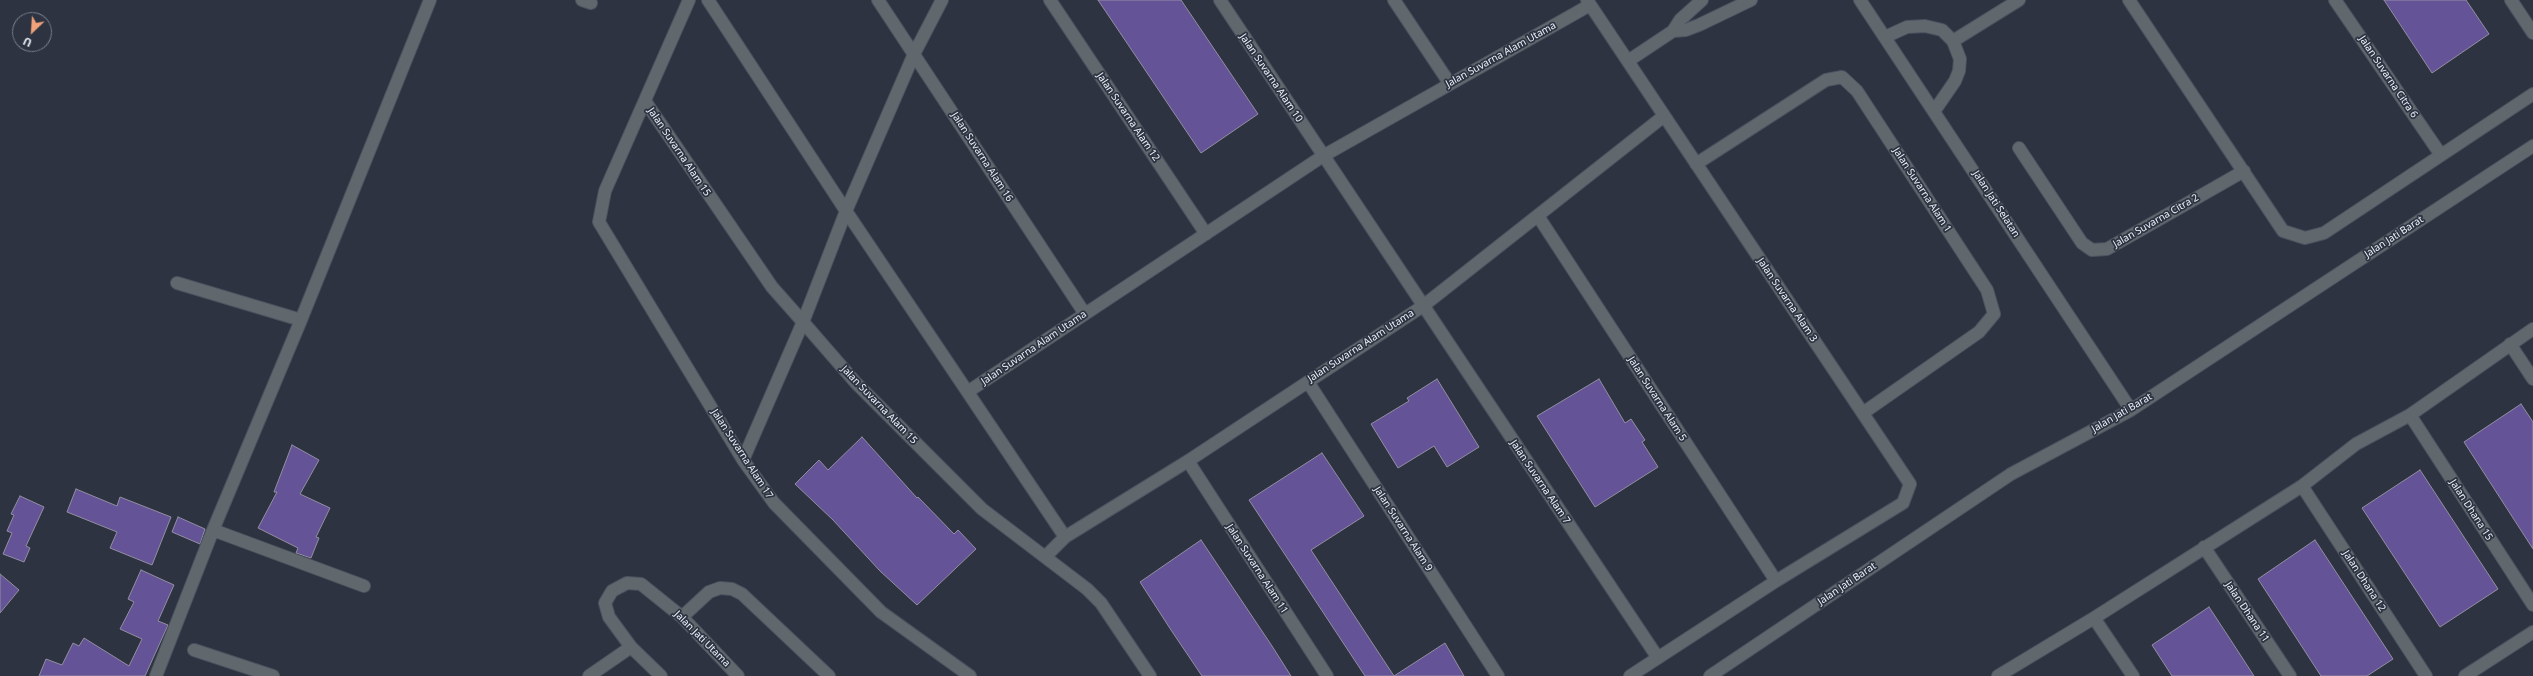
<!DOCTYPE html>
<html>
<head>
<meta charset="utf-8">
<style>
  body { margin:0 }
  #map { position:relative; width:2533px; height:676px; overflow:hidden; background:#2d3341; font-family:"Noto Sans",sans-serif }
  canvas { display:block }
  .north { position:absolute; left:12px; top:12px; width:40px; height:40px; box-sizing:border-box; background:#2d3341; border:1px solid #7a808c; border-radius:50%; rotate:205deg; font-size:11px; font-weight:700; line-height:16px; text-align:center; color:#eef3fc }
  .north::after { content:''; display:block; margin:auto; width:14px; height:18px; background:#f0a27a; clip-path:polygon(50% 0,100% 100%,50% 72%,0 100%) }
</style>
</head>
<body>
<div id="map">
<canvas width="2533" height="676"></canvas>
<div class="north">U</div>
</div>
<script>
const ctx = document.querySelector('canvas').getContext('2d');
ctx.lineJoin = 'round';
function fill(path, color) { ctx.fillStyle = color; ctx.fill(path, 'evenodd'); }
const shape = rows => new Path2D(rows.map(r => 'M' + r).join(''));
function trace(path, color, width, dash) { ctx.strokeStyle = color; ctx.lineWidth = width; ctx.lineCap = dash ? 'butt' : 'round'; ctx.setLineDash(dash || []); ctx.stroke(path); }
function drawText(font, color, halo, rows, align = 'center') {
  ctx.font = font + ' "Noto Sans",sans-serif'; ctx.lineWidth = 3.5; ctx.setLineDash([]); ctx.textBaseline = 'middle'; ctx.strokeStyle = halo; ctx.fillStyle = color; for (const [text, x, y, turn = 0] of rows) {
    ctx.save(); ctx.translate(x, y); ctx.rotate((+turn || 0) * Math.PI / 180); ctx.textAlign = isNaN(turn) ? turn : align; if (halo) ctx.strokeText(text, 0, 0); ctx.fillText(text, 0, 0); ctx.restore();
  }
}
const building = shape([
  [1098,0,1181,0,1258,114,1201,153,1098,0],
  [2384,0,2466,0,2489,34,2432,73,2384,0],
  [1437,379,1479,447,1447,467,1434,446,1398,468,1371,424,1409,401,1407,398,1437,379],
  [1599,379,1625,423,1631,419,1645,440,1642,442,1658,467,1595,507,1537,416,1599,379],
  [2521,404,2533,422,2533,549,2464,442,2521,404],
  [862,437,917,498,918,497,954,534,958,530,976,549,917,605,880,571,833,520,795,484,819,460,828,470,862,437],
  [292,445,319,460,300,494,330,508,316,537,319,538,311,558,296,553,298,548,258,528,277,492,274,492,292,445],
  [1322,453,1364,516,1311,550,1394,676,1445,643,1464,676,1365,676,1249,500,1322,453],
  [2420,470,2498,589,2440,627,2362,508,2420,470],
  [76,489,117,506,120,497,171,517,152,565,110,548,117,532,67,512,76,489],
  [20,496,44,507,26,546,30,548,24,562,3,554,12,533,7,531,14,515,11,514,20,496],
  [178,517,205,529,200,544,172,532,178,517],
  [1201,540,1272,646,1291,676,1202,676,1171,630,1140,582,1201,540],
  [2315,540,2393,659,2367,676,2321,676,2258,579,2315,540],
  [141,570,174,585,158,621,168,625,145,676,39,676,46,659,62,665,73,643,79,646,84,638,129,666,142,639,120,629,134,602,128,599,141,570],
  [0,574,19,590,0,613,0,574],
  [2209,607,2232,642,2254,676,2172,676,2163,662,2152,645,2209,607]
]);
fill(building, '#655398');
trace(building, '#928fa0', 1);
const minor = shape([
  [582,0,591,3],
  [689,0,605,191,599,222,743,460,774,503,881,612,970,676],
  [708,0,846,211,1065,537],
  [878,0,1085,314],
  [1050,0,1206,234],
  [1220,0,1658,658],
  [1394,0,1450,84],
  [1587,0,1910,484,1903,503,1776,581,1630,676],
  [1860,0,2131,410],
  [2129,0,2283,231,2305,238,2324,233,2533,94],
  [2335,0,2441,155],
  [2511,0,2533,33],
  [1673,31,1686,30,1699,25,1751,0],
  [1885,37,1907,27,1925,26,1942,30,1953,41,1960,59,1959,71,1955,81,1935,110],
  [1953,41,2019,0],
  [1628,61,1673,31,1680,20,1702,0],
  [645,101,772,287,803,322,856,383,982,509,1087,589,1101,603,1150,676],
  [2019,148,2082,243,2092,250,2107,249,2244,171],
  [1696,164,1826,80,1842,77,1857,91,1987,290,1994,314,1979,332,1863,413],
  [1538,216,1776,581],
  [177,283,301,320],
  [2510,344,2533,379],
  [1308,382,1498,676],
  [969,391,1323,156,1590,5],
  [2410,415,2533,605],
  [743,460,803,322,846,211,914,54,942,0],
  [1188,461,1327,676],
  [2302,486,2426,676],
  [213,530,364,586],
  [2204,547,2290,676],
  [1045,557,1065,537,1188,461,1423,306,1664,116],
  [682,617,709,592,720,588,732,589,742,594,829,676],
  [2094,618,2133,676],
  [194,650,273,676],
  [156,676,213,530,301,320,430,0],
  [589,676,631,647],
  [661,676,631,647,609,617,605,603,612,591,627,583,641,584,682,617,738,676],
  [1710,676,2011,474,2131,410,2533,146],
  [1998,676,2094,618,2302,486,2356,444,2410,415,2533,329],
  [2465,676,2533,632]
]);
trace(minor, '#4c525f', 14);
trace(minor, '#60686d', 12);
drawText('10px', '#eef3fc', '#2d3341', [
  ["Jalan Suvarna Alam Utama",1501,55,-29],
  ["Jalan Suvarna Citra 6",2388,77,56],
  ["Jalan Suvarna Alam 10",1271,78,56],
  ["Jalan Suvarna Alam 12",1128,117,56],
  ["Jalan Suvarna Alam 15",679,152,56],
  ["Jalan Suvarna Alam 16",982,157,57],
  ["Jalan Suvarna Alam 1",1922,190,57],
  ["Jalan Jati Selatan",1996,204,57],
  ["Jalan Suvarna Citra 2",2156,221,-30],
  ["Jalan Jati Barat",2394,237,-33],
  ["Jalan Suvarna Alam 3",1787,300,56],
  ["Jalan Suvarna Alam Utama",1361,346,-33],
  ["Jalan Suvarna Alam Utama",1034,348,-34],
  ["Jalan Suvarna Alam 5",1657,399,57],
  ["Jalan Suvarna Alam 15",879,405,46],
  ["Jalan Jati Barat",2122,413,-30],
  ["Jalan Suvarna Alam 17",742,454,57],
  ["Jalan Suvarna Alam 7",1540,482,56],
  ["Jalan Dhana 15",2471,510,57],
  ["Jalan Suvarna Alam 9",1403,529,57],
  ["Jalan Suvarna Alam 11",1257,569,57],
  ["Jalan Dhana 12",2364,581,57],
  ["Jalan Jati Barat",1847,584,-34],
  ["Jalan Dhana 11",2247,612,56],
  ["Jalan Jati Utama",702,639,45]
]);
</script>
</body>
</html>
